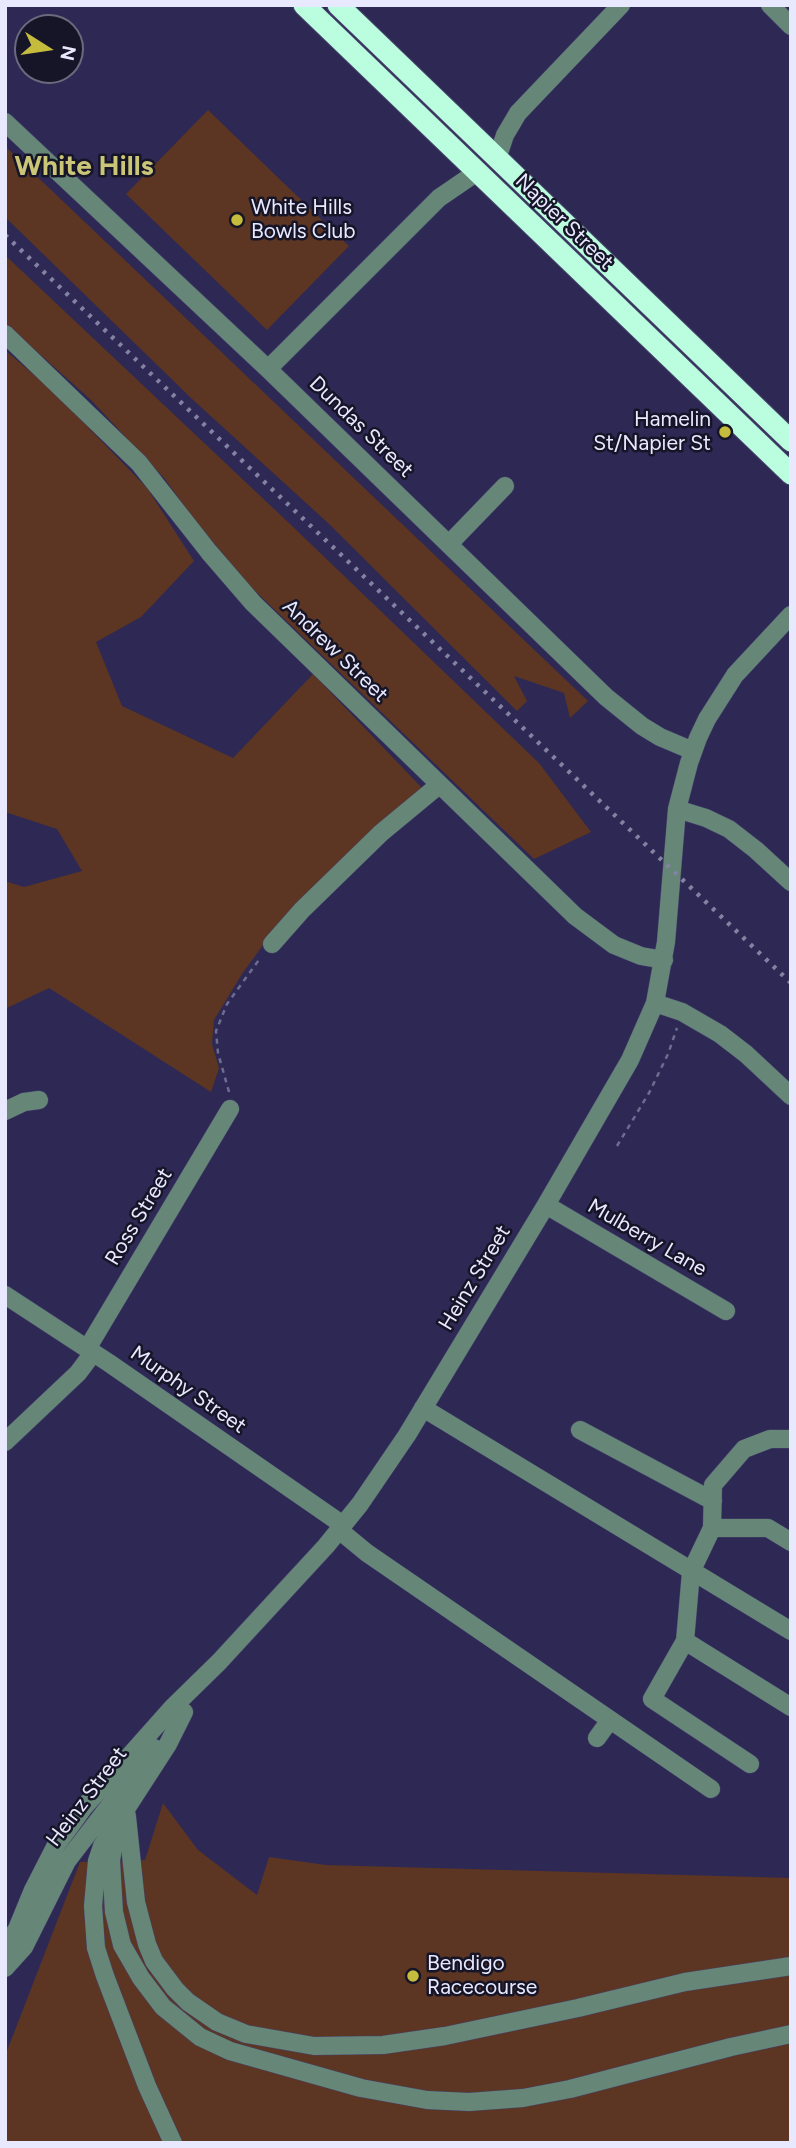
<!DOCTYPE html>
<html>
<head>
<meta charset="utf-8">
<style>
  body { margin:0 }
  #map { position:relative; width:796px; height:2148px; overflow:hidden; background:#2d2954; font-family:Figtree,sans-serif }
  canvas { display:block }
  .frame { position:absolute; inset:0; border:7px solid #e8e9ff; pointer-events:none }
  .north { position:absolute; left:14px; top:14px; width:70px; height:70px; box-sizing:border-box; background:#161528; border:2px solid #6a6a7e; border-radius:50%; rotate:102deg; font-size:19px; font-weight:700; line-height:28px; text-align:center; color:#e8e9ff }
  .north::after { content:''; display:block; margin:auto; width:24px; height:32px; background:#c5bc3d; clip-path:polygon(50% 0,100% 100%,50% 72%,0 100%) }
</style>
</head>
<body>
<div id="map">
<canvas width="796" height="2148"></canvas>
<div class="frame"></div>
<div class="north">N</div>
</div>
<script>
const ctx = document.querySelector('canvas').getContext('2d');
ctx.lineJoin = 'round';
function fill(path, color) { ctx.fillStyle = color; ctx.fill(path, 'evenodd'); }
const shape = rows => new Path2D(rows.map(r => 'M' + r).join(''));
function trace(path, color, width, dash) { ctx.strokeStyle = color; ctx.lineWidth = width; ctx.lineCap = dash ? 'butt' : 'round'; ctx.setLineDash(dash || []); ctx.stroke(path); }
function drawText(font, color, halo, rows, align = 'center') {
  ctx.font = font + ' Figtree,sans-serif'; ctx.lineWidth = 5; ctx.setLineDash([]); ctx.textBaseline = 'middle'; ctx.strokeStyle = halo; ctx.fillStyle = color; for (const [text, x, y, turn = 0] of rows) {
    ctx.save(); ctx.translate(x, y); ctx.rotate((+turn || 0) * Math.PI / 180); ctx.textAlign = isNaN(turn) ? turn : align; if (halo) ctx.strokeText(text, 0, 0); ctx.fillText(text, 0, 0); ctx.restore();
  }
}
fill(shape([
  [208,110,349,246,267,330,126,194],
  [5,146,588,701,570,718,564,693,514,676,527,701,517,711,328,523,191,398,5,217],
  [5,255,289,523,539,763,591,832,534,859,251,587,193,518,164,478,91,400,5,323],
  [5,350,54,392,147,488,194,561,141,617,96,642,122,706,233,758,313,674,422,788,276,927,242,974,214,1020,212,1044,219,1068,211,1092,49,988,5,1009,5,881,24,887,82,871,57,829,5,812],
  [163,1803,198,1850,257,1895,269,1857,326,1865,791,1878,791,2143,5,2143,5,2056,80,1862,145,1860]
]), '#5c3523');
const minor = shape([
  [770,5,791,26],
  [5,122,268,369,606,697,642,726,660,737,693,751],
  [497,159,505,135,518,113,621,5],
  [5,334,139,463,209,552,253,603,575,916,614,945,641,956,664,960],
  [268,369,439,198,477,172],
  [449,544,505,486],
  [677,809,706,818,729,829,756,850,791,882],
  [272,944,302,910,381,833,439,785],
  [655,1003,682,1012,720,1034,746,1054,791,1096],
  [5,1111,24,1102,39,1100],
  [546,1205,726,1311],
  [5,1295,109,1363,343,1525],
  [87,1349,230,1109],
  [423,1408,791,1631],
  [580,1430,713,1501],
  [5,1442,78,1373,93,1353],
  [712,1528,768,1528,791,1542],
  [339,1530,367,1553,711,1789],
  [685,1641,791,1707],
  [597,1738,610,1720],
  [750,1764,652,1699,685,1641,691,1572,712,1528,713,1485,744,1449,770,1439,791,1439],
  [114,1773,121,1789,127,1817,136,1902,147,1944,154,1961,175,1989,188,2002,217,2022,246,2034,314,2046,383,2045,445,2036,578,2008,685,1982,791,1966],
  [125,1811,113,1848,111,1861,114,1912,122,1945,141,1978,163,2007,200,2037,230,2051,361,2088,427,2100,469,2102,523,2098,570,2089,731,2047,791,2034],
  [5,1947,17,1929,33,1890,55,1847,84,1807,172,1708,219,1662,326,1546,360,1504,407,1435,546,1205,630,1060,655,1003,666,942,677,809,689,763,698,738,707,719,735,675,791,615],
  [5,1968,24,1947,67,1861,154,1748],
  [173,2143,147,2086,105,1976,96,1948,93,1906,97,1861,102,1846,168,1744,184,1712]
]);
const highway = shape([
  [304,5,791,474],
  [338,5,791,441]
]);
trace(minor, '#47446c', 19);
trace(highway, '#47446c', 23);
trace(shape([
  [229,1092,218,1053,216,1031,227,1004,261,957],
  [617,1146,649,1093,668,1054,677,1028]
]), '#6f6c90', 2.5, [5, 5]);
trace(minor, '#668778', 18);
trace(highway, '#bafedf', 21);
trace(shape([
  [5,235,791,983]
]), '#8382a3', 4.5, [3.5, 7]);
for (const [x, y, r, color] of [
  [237,220,7,"#c5bc3d"],
  [725,432,7,"#c5bc3d"],
  [413,1976,7,"#c5bc3d"]
]) { const dot = new Path2D(); dot.arc(x, y, r, 0, 2 * Math.PI); ctx.fillStyle = color; ctx.fill(dot); trace(dot, '#161528', 2.5); }
drawText('21px', '#e8e9ff', '#161528', [
  ["White Hills",251,208],
  ["Bowls Club",251,232],
  ["Hamelin",711,420,"right"],
  ["St/Napier St",711,444,"right"],
  ["Bendigo",427,1964],
  ["Racecourse",427,1988]
], 'left');
drawText('21px', '#e8e9ff', '#161528', [
  ["Napier Street",564,222,44],
  ["Dundas Street",361,427,44],
  ["Andrew Street",335,651,44],
  ["Ross Street",139,1217,-59],
  ["Mulberry Lane",647,1238,30],
  ["Heinz Street",475,1278,-59],
  ["Murphy Street",188,1390,35],
  ["Heinz Street",87,1797,-53]
]);
drawText('bold 28px', '#cac577', '#161528', [
  ["White Hills",84,167]
]);
</script>
</body>
</html>
